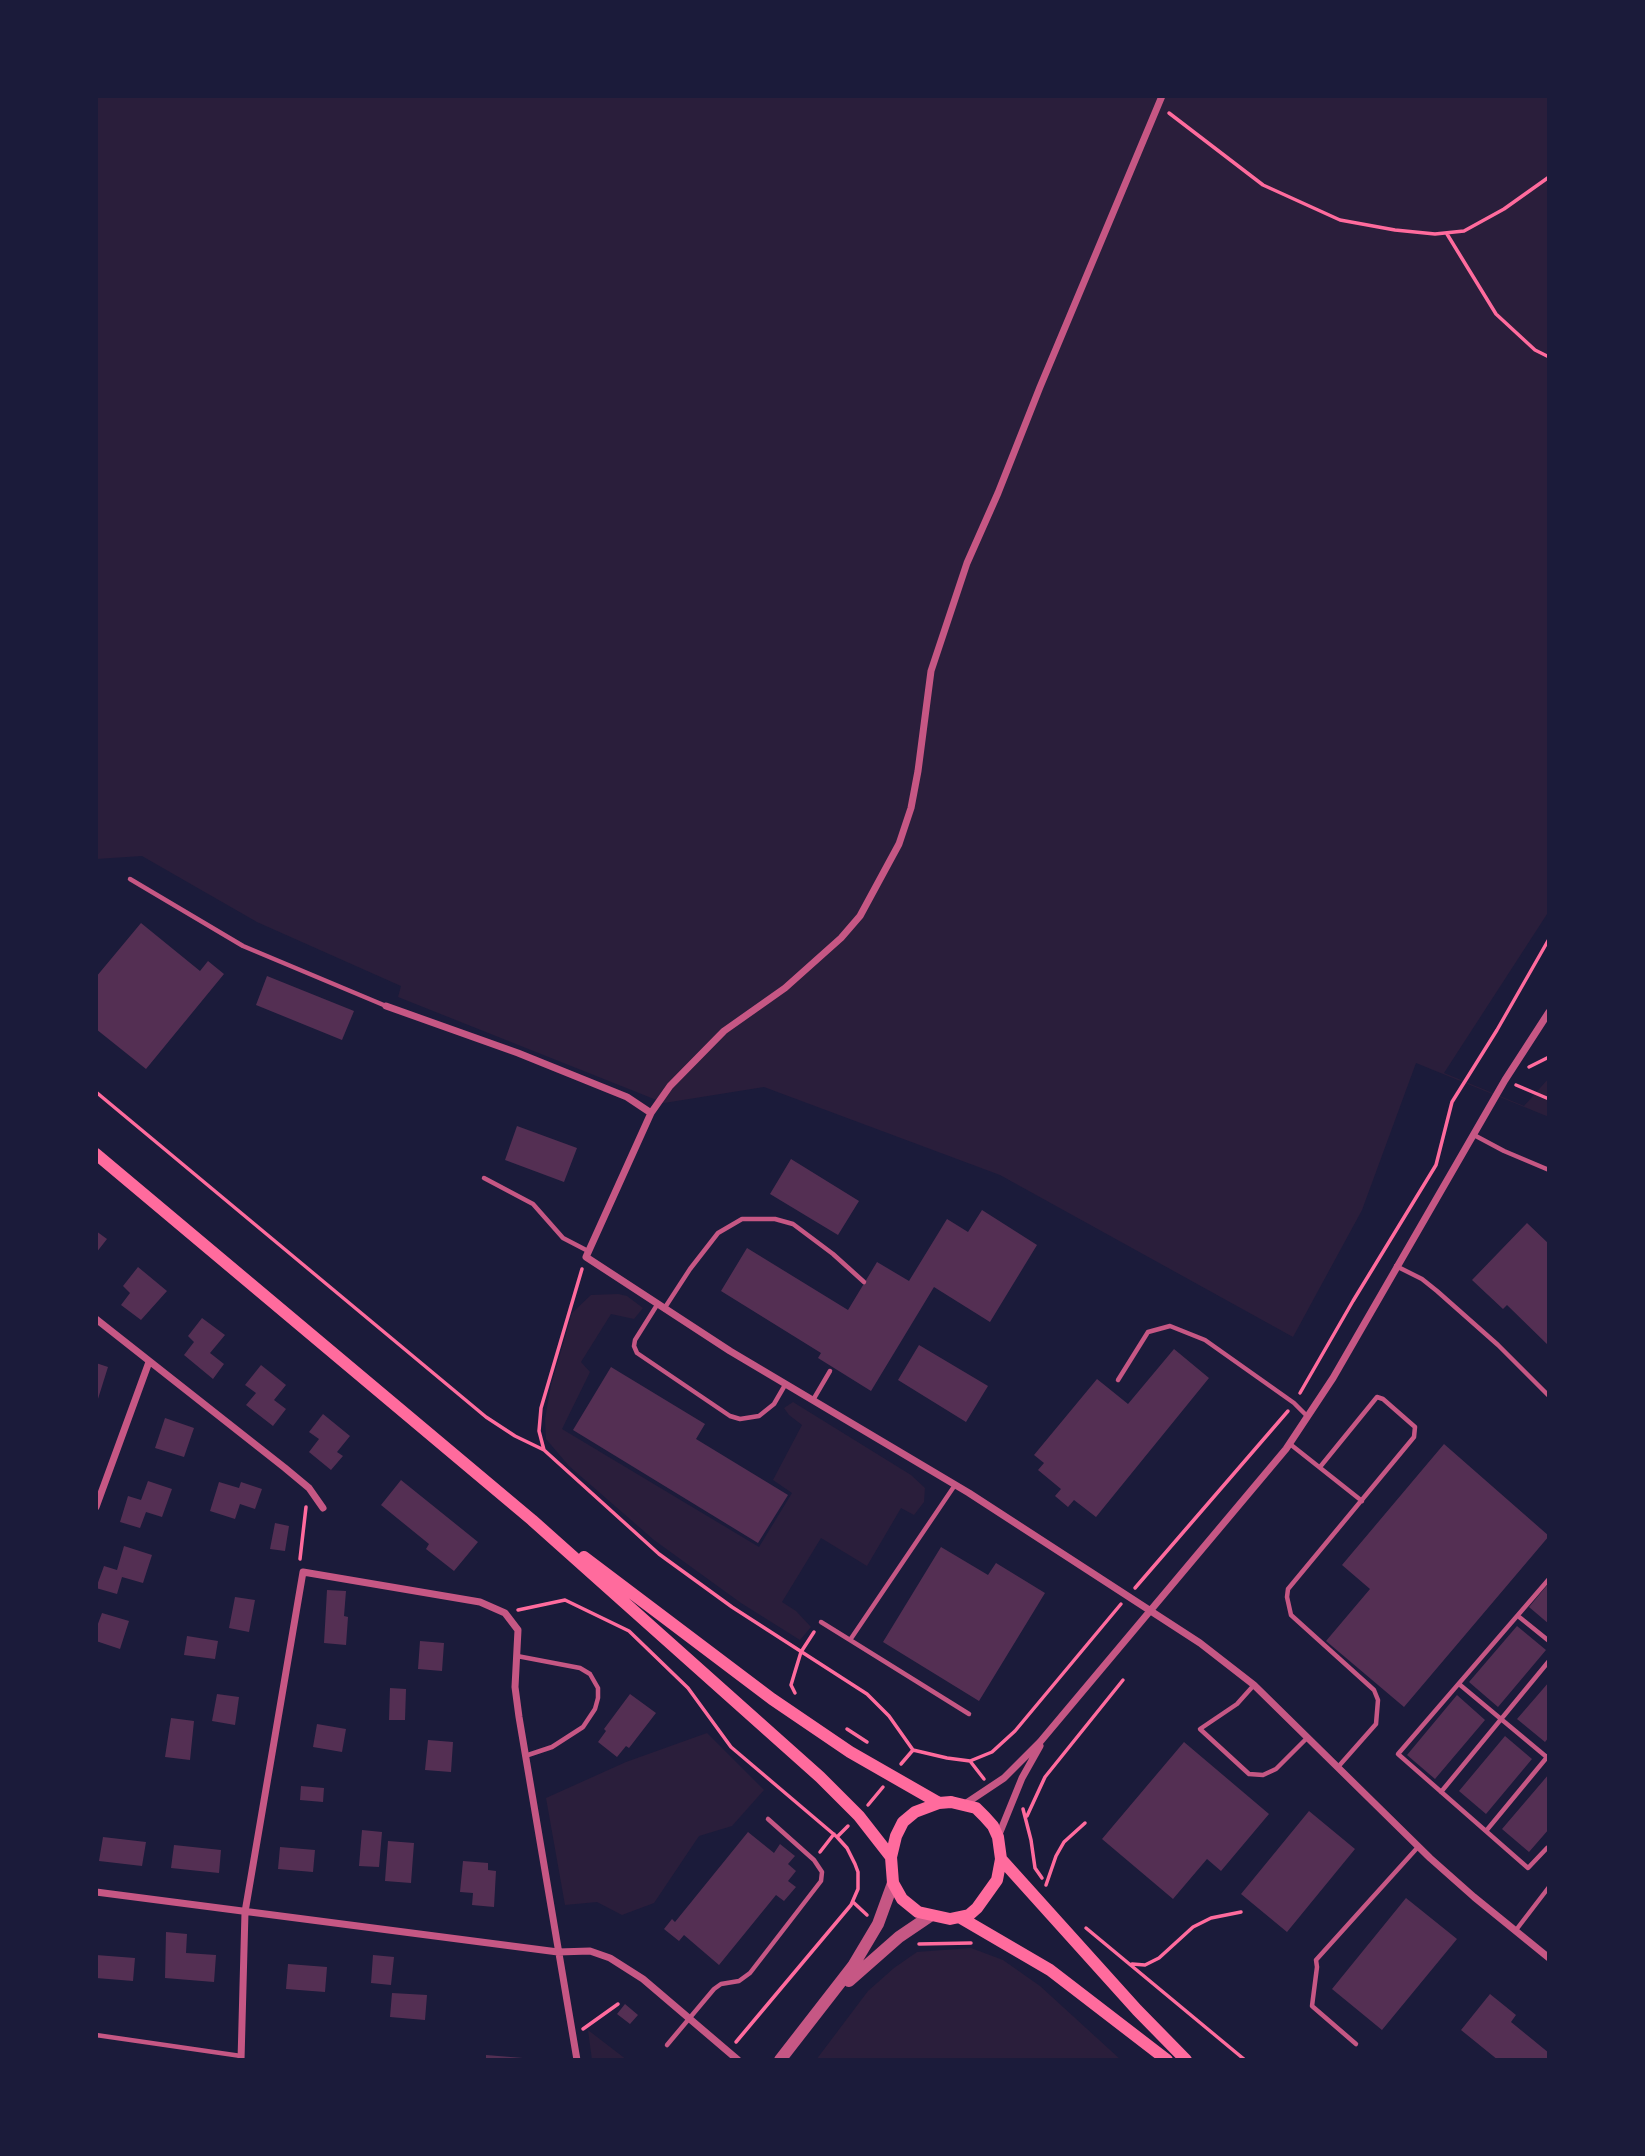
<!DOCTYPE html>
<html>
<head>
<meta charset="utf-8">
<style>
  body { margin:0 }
  #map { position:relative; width:1645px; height:2156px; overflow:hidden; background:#1b1b3a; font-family:"Source Sans 3",sans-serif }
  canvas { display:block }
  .frame { position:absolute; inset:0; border:98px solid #1b1b3a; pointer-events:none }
</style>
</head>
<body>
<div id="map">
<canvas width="1645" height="2156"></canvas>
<div class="frame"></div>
</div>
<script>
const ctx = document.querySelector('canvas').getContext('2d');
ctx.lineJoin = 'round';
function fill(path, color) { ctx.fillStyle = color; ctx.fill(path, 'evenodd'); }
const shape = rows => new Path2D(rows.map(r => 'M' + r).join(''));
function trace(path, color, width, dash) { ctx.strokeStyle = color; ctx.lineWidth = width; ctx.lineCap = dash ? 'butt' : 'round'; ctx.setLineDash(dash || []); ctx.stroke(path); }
fill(shape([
  [96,96,1549,96,1549,911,1444,1073,1524,1106,1549,1078,1549,1117,1416,1063,1362,1210,1293,1337,1000,1175,764,1087,664,1103,398,997,401,986,257,922,142,856,96,859],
  [618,1294,627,1296,643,1308,634,1319,611,1314,581,1362,590,1372,562,1429,759,1547,792,1493,773,1480,802,1425,789,1415,784,1408,793,1402,911,1475,925,1488,924,1502,914,1515,901,1508,867,1566,821,1538,782,1602,796,1611,811,1627,800,1640,741,1603,654,1540,569,1466,546,1439,545,1419,551,1385,572,1313,591,1295],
  [707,1733,764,1790,732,1826,699,1836,654,1903,622,1915,597,1902,565,1905,546,1798,626,1762],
  [971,1948,1003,1960,1040,1986,1121,2060,816,2060,868,1991,894,1968,917,1952],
  [588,2030,627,2060,592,2060]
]), '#2a1e3b');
fill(shape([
  [141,923,200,971,208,961,224,974,146,1069,96,1029,96,977],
  [267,976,354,1011,342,1040,256,1005],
  [517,1126,577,1148,564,1182,505,1160],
  [791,1159,859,1201,838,1235,770,1194],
  [982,1210,1037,1245,990,1322,934,1287,871,1391,818,1358,821,1353,721,1291,747,1248,848,1310,877,1262,909,1281,947,1219,968,1232],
  [1527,1223,1549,1244,1549,1346,1507,1305,1503,1309,1472,1280],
  [96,1231,107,1239,96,1253],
  [138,1267,167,1291,141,1320,121,1305,130,1293,123,1286],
  [202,1318,225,1335,210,1353,224,1364,213,1379,184,1355,194,1342,188,1336],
  [919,1345,988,1386,966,1422,898,1380],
  [1174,1349,1209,1378,1096,1517,1074,1500,1068,1507,1055,1496,1061,1489,1038,1470,1044,1463,1034,1455,1097,1379,1128,1404],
  [96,1363,108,1367,97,1402,96,1402],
  [261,1365,286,1385,274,1400,286,1409,273,1426,246,1405,256,1393,245,1385],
  [611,1367,705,1424,696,1439,788,1495,758,1543,573,1430],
  [323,1414,350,1436,337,1452,343,1456,331,1470,309,1452,319,1439,309,1432],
  [165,1418,194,1428,184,1457,155,1448],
  [1444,1444,1549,1536,1404,1707,1326,1641,1370,1589,1342,1565],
  [401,1480,478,1542,454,1571,426,1549,429,1544,381,1505],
  [148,1481,172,1489,162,1517,146,1512,140,1528,120,1522,128,1496,141,1500],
  [219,1482,239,1488,241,1482,262,1489,255,1509,240,1504,235,1519,210,1511],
  [275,1523,289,1526,285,1551,270,1549],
  [124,1546,152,1555,143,1583,122,1577,117,1594,96,1588,104,1566,117,1570],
  [941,1547,988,1575,996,1563,1045,1593,979,1701,883,1642],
  [1549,1583,1549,1624,1529,1607],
  [327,1590,346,1591,344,1616,348,1617,346,1645,324,1643],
  [235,1597,255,1600,249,1632,229,1628],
  [102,1613,129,1621,120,1649,96,1641,96,1629],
  [1517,1626,1546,1650,1498,1707,1469,1682],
  [187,1636,218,1641,215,1659,184,1655],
  [420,1641,444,1643,442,1671,418,1669],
  [1549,1682,1549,1737,1545,1742,1517,1719],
  [390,1688,406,1689,405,1720,389,1720],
  [217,1694,239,1697,235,1725,212,1721],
  [630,1694,656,1713,629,1748,626,1746,617,1757,598,1742,606,1731,604,1729],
  [1457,1695,1485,1720,1435,1779,1407,1755],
  [171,1718,194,1721,190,1760,165,1757],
  [317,1724,346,1729,342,1752,313,1747],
  [1505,1736,1532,1759,1486,1814,1459,1791],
  [428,1740,453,1742,451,1772,425,1770],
  [1184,1742,1269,1814,1221,1871,1207,1859,1173,1899,1102,1839],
  [1549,1774,1549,1829,1529,1852,1502,1829],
  [301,1786,324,1788,323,1802,300,1800],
  [1309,1811,1355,1849,1287,1932,1241,1894],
  [362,1830,382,1832,379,1867,359,1866],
  [748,1832,774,1853,780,1844,795,1856,788,1864,796,1871,788,1881,796,1887,784,1901,776,1895,719,1965,684,1935,679,1941,664,1929,672,1919,675,1922],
  [103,1837,146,1842,142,1866,99,1861],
  [388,1841,414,1843,411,1883,385,1881],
  [174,1845,221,1850,219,1873,171,1868],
  [280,1847,315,1850,313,1872,278,1869],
  [463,1861,488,1863,488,1870,496,1871,494,1907,472,1905,473,1893,460,1892],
  [1406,1898,1457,1939,1382,2030,1332,1989],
  [166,1932,187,1934,186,1953,216,1955,214,1982,165,1978],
  [96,1955,135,1958,133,1981,96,1978],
  [373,1955,394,1957,391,1985,371,1983],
  [288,1964,327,1967,325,1992,286,1989],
  [392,1993,427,1995,425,2020,390,2017],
  [1490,1994,1516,2015,1511,2022,1549,2053,1549,2060,1498,2060,1461,2030],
  [625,2004,638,2015,630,2024,617,2014],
  [486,2055,523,2058,523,2060,486,2060]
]), '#542f53');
trace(shape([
  [1169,113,1263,185,1340,220,1395,230,1435,234,1464,231,1504,209,1549,177],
  [1447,234,1496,314,1535,350,1549,357],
  [1529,1067,1549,1057],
  [1516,1085,1549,1099],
  [96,1092,486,1417,515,1436,544,1450,659,1554,732,1607,867,1694,889,1716,913,1750,947,1758,970,1761,992,1752,1015,1731,1121,1604],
  [1300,1393,1353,1301,1436,1165,1452,1102,1497,1030,1549,939],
  [544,1450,539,1431,541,1408,582,1269],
  [300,1559,306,1507],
  [1135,1588,1288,1411],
  [518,1610,565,1600,629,1631,688,1688,731,1747,837,1837,847,1848,855,1864,858,1872,858,1889,851,1905,736,2042],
  [795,1693,791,1685,794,1675,801,1652,814,1632],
  [847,1729,867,1742],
  [970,1761,984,1779],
  [901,1764,913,1750],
  [868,1805,883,1787],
  [1023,1809,1031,1840,1035,1868,1042,1878],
  [1027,1816,1045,1777,1123,1680],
  [837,1837,848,1826],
  [820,1852,834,1834],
  [1046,1885,1056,1856,1064,1842,1085,1823],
  [853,1902,867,1915],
  [1086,1928,1245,2060],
  [919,1944,971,1943],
  [1132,1964,1145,1965,1159,1958,1193,1927,1211,1918,1241,1912],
  [583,2029,618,2004]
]), '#ff6b9d', 3.5);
trace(shape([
  [130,879,243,946,386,1006],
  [1474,1135,1504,1151,1549,1170],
  [484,1178,533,1204,563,1238,588,1251],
  [1396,1266,1422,1279,1437,1291,1498,1345,1549,1396],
  [657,1305,635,1340,634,1346,637,1353,730,1416,740,1419,759,1416,774,1404,785,1385],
  [664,1309,690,1269,718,1233,742,1219,775,1219,793,1224,833,1254,864,1282],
  [1118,1380,1148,1332,1170,1326,1205,1340,1294,1403,1308,1417],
  [813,1400,830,1371],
  [1290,1444,1362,1501],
  [1320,1467,1377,1397,1383,1399,1415,1427,1414,1437,1288,1589,1287,1597,1291,1615,1374,1690,1378,1700,1376,1724,1338,1767],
  [955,1485,850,1640,969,1714],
  [1549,1579,1398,1754,1528,1868,1547,1848,1549,1850],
  [1518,1616,1549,1641],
  [821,1622,850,1640],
  [517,1656,580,1668,590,1674,598,1688,598,1698,595,1709,583,1727,552,1747,525,1756],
  [1459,1684,1549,1759],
  [1254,1685,1237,1704,1200,1729,1249,1774,1263,1775,1276,1769,1308,1737],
  [1441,1792,1549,1661],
  [1486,1831,1548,1756],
  [1516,1930,1549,1887],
  [96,2035,241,2056],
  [1356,2044,1312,2006,1317,1967,1316,1960,1418,1847],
  [667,2045,714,1989,721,1984,739,1981,750,1973,821,1881,822,1872,814,1860,768,1819]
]), '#c65784', 4.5);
trace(shape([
  [1162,96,1040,387,998,493,967,563,931,671,918,771,911,808,899,844,860,916,841,938,785,988,724,1031,670,1086,651,1113,586,1257,730,1351,969,1493,1200,1643,1254,1685,1430,1858,1474,1897,1549,1958],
  [386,1006,518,1053,627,1097,651,1113],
  [96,1319,285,1468,309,1488,323,1508],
  [96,1507,149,1362],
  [965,1804,1004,1778,1040,1742,1286,1449,1333,1378,1505,1080,1549,1012],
  [998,1837,1022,1778,1040,1746],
  [96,1892,558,1952,590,1951,610,1958,643,1979,738,2060],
  [241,2060,245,1912,303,1572,480,1602,505,1613,518,1630,515,1687,519,1717,577,2060]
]), '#c65784', 7);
trace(shape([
  [849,1981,899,1937,930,1916],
  [780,2060,853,1966,878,1924,893,1883]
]), '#c65784', 12);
trace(shape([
  [96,1154,532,1520,820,1777,859,1816,891,1857],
  [584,1557,772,1699,850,1752,939,1803],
  [951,1802,976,1808,985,1817,993,1826,998,1837,1001,1859,997,1880,977,1908,969,1915,950,1919,918,1912,902,1899,893,1883,891,1857,896,1836,903,1822,915,1812,939,1803,951,1802],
  [1001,1859,1137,2010,1186,2060],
  [961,1918,1050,1970,1167,2060]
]), '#ff6b9d', 12);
</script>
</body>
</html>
